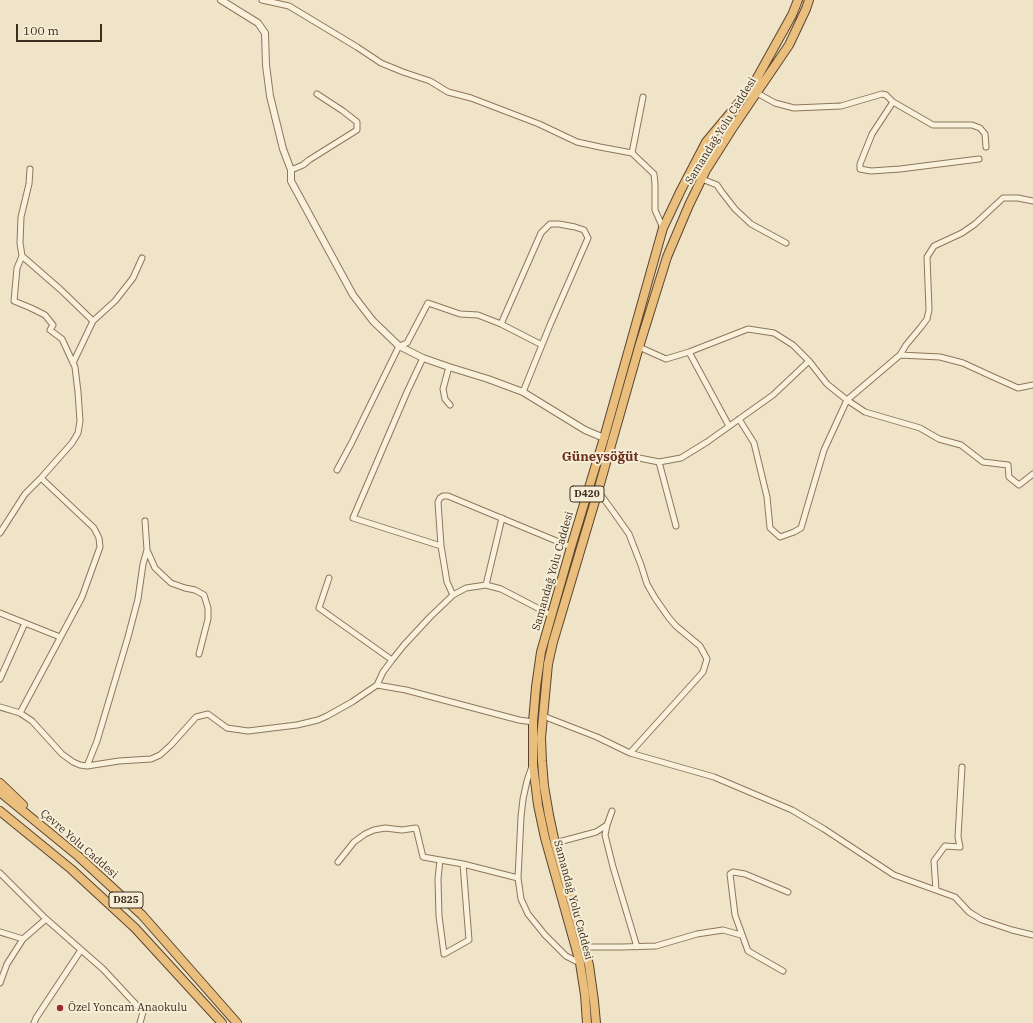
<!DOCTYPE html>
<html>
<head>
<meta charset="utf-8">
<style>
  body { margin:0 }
  #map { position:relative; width:1033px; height:1023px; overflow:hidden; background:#f0e4c8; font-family:"IBM Plex Serif",serif }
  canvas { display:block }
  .scale { position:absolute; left:16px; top:24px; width:86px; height:18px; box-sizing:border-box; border:2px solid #3d2e20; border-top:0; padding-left:5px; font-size:12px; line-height:14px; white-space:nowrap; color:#3d2e20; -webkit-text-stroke:3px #f7eed8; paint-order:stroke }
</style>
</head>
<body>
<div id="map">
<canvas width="1033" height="1023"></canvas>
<div class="scale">100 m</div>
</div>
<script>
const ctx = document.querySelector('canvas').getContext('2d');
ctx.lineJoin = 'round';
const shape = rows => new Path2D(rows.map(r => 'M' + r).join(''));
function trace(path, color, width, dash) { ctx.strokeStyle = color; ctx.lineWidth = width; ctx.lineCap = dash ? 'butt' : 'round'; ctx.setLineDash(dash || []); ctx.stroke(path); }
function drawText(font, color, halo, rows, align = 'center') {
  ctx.font = font + ' "IBM Plex Serif",serif'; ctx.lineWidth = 4; ctx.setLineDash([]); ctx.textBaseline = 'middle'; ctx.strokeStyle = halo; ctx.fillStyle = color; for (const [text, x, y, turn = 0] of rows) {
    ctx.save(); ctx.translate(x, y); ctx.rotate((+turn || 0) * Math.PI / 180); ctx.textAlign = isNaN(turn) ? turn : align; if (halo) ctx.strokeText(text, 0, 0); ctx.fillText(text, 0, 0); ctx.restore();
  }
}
const minor = shape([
  [262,0,289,6,357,47,381,63,403,72,430,81,448,92,471,98,539,124,577,142,600,147,632,153,654,174,655,184,655,210,663,228],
  [757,93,775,103,794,108,841,106,882,94,886,95,893,102,900,106,933,125,972,125,980,128,985,134,986,147],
  [893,102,872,134,860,164,860,169,871,171,900,169,979,159],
  [632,153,643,97],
  [30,169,29,184,21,217,20,243,22,256,61,290,93,321],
  [291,170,303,165,309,160,357,130,357,122,343,111,317,94],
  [702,179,717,185,721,191,735,209,751,224,786,243],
  [501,324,541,233,550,224,559,224,575,227,584,230,588,238,550,325,523,392],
  [639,347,666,359,689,352,748,329,774,333,793,345,809,361,827,384,847,400,865,412,920,428,939,439,961,445,983,462,1008,465,1009,477,1019,485,1033,474],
  [689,352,729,426],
  [900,355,940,357,963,363,989,375,1018,388,1033,385],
  [423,358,407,392,353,518,441,546,447,582,453,595],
  [73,363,93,321,115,301,133,278,142,258],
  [449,367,443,389,445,399,450,405],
  [739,419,754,443,767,497,770,528,780,537,794,532,801,528,824,450,847,400,900,355,906,345,921,327,927,319,929,310,927,257,934,246,962,233,975,224,1003,198,1018,198,1033,201],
  [609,452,659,462,681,458,707,442,773,395,809,361],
  [659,462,676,526],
  [337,470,351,444,399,346,407,343,428,303,460,314,478,315,501,324,542,345],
  [598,491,612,510,629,534,641,565,647,584,655,598,669,618,676,626,700,646,707,659,703,672,630,753],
  [0,533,25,494,41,478],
  [441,546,438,502,440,498,443,496,448,496,571,547],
  [147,550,155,568,171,583,185,588,195,590,204,595,208,608,208,619,199,654],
  [329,578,319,608,392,660],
  [486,585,502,518],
  [0,613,60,637],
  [0,679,25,623],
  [377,685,406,690,519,720,533,722],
  [0,707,20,713,82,597,100,547,99,538,94,528,41,478,72,443,78,433,80,421,78,392,75,367,62,339,50,330,53,325,45,315,31,308,14,301,17,268,22,256],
  [20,713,32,721,62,754,73,762,80,765,87,766,119,761,151,759,160,755,171,745,196,717,208,714,227,728,248,731,297,725,318,720,327,716,352,702,377,685,383,672,392,660,404,645,430,617,453,595,466,588,486,585,501,589,551,615],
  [543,716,597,737,630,753,714,777,792,810,824,829,894,875,955,897,969,912,982,920,1012,930,1033,935],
  [87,766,97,741,128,637,138,599,143,564,147,550,145,521],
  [532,766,527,781,523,799,521,817,518,878,521,899,528,914,545,935,566,956,580,963],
  [607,825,605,835,613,867,637,947],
  [555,843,596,832,607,825,612,811],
  [440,860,438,879,439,916,444,954,469,940,463,864],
  [338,862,354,842,365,834,374,830,385,828,402,830,416,828,423,857,463,864,518,878],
  [0,873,46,919,103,969,143,1012,140,1023],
  [936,890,934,861,945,846,960,847,958,837,962,767],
  [0,932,23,939],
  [584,947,622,947,656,946,697,934,723,930,741,935],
  [783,971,748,951,735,915,730,874,733,872,745,874,788,892],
  [0,983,7,964,23,939,46,919],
  [34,1023,36,1018,81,950]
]);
const tertiary = shape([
  [221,0,258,23,265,33,266,65,270,96,283,149,291,170,291,181,353,295,373,321,399,346,423,358,449,367,488,379,523,392,585,430,604,438]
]);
const trunk = shape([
  [0,783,23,805],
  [0,792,78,856,142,915,237,1023],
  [0,811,71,869,135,928,222,1023],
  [587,1023,585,995,580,963,545,838,538,805,533,765,533,722,536,687,541,652,571,547,604,438,663,228,681,190,706,142,752,87,792,15,798,0],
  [596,1023,594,1001,589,965,584,947,555,843,549,815,544,786,542,761,541,738,546,685,548,664,553,642,598,491,639,347,667,257,689,205,706,170,732,129,789,45,806,9,809,0]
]);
trace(minor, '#8d765c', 7);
trace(tertiary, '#8d765c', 8);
trace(trunk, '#5b4430', 10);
trace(minor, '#faf1dc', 5);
trace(tertiary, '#faf1dc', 6);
trace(trunk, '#eabe7c', 8);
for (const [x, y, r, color] of [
  [60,1008,4,"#9e2a2b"]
]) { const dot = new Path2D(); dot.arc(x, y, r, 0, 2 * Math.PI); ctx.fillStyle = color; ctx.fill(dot); trace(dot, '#f7eed8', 1.5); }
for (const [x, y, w] of [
  [587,494,34],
  [126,900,34]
]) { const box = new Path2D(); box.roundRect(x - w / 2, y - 8, w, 16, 3); ctx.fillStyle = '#f7eed8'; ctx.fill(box); trace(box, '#3d2e20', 1); }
drawText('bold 10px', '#3d2e20', null, [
  ["D420",587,494],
  ["D825",126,900]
]);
drawText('11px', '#3d2e20', '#f7eed8', [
  ["Samandağ Yolu Caddesi",721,131,-58],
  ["Samandağ Yolu Caddesi",553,571,-74],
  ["Çevre Yolu Caddesi",79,844,41],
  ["Samandağ Yolu Caddesi",573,900,75]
]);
drawText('11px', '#3d2e20', '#f7eed8', [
  ["Özel Yoncam Anaokulu",68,1008]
], 'left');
drawText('bold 13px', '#6b2e1e', '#f7eed8', [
  ["Güneysöğüt",600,457]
]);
</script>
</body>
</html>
